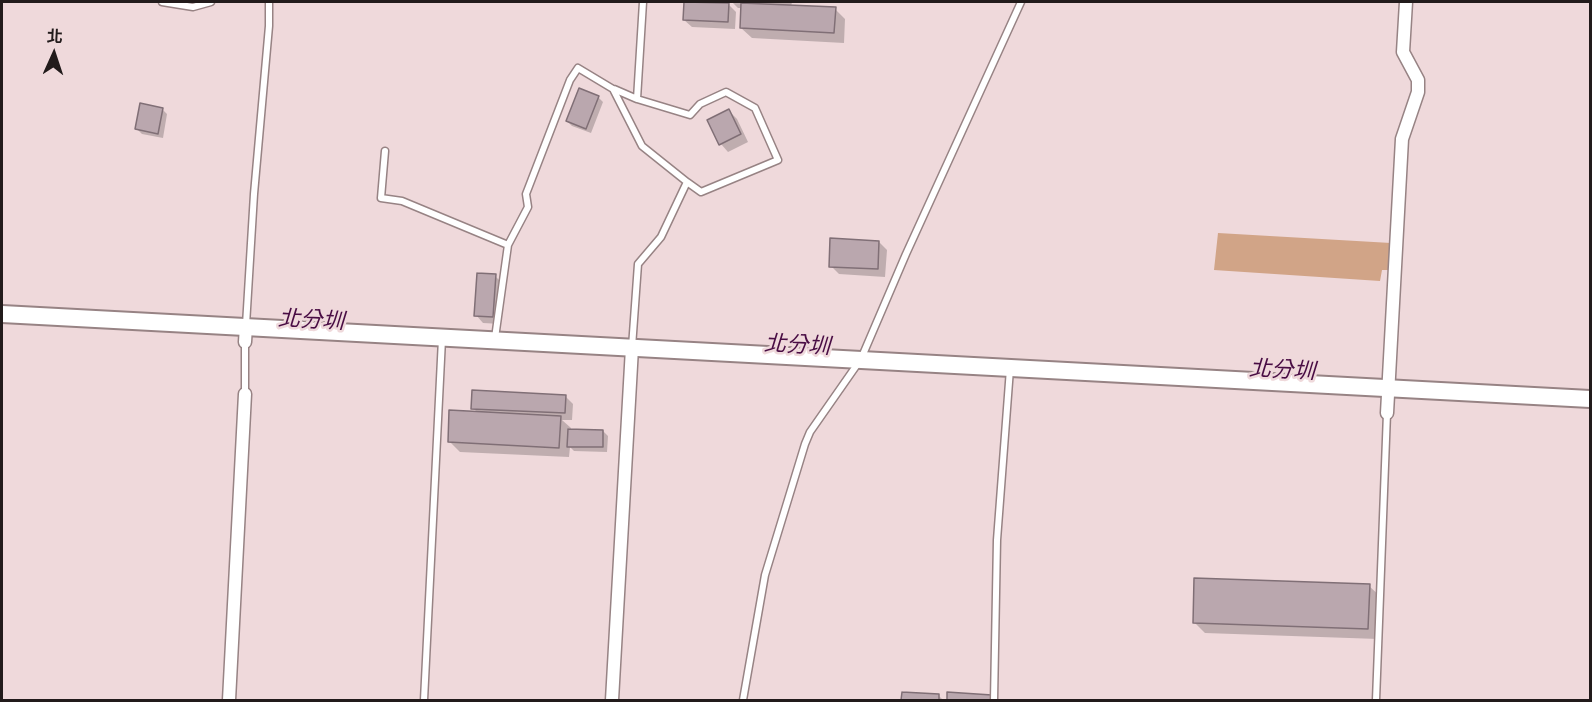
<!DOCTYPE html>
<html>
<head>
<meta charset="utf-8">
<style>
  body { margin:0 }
  #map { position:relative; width:1592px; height:702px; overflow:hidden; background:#efd9db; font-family:"Archivo Narrow","Noto Sans TC",sans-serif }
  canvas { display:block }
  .frame { position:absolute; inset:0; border:3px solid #221b1b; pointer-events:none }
  .north { position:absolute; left:24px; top:24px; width:60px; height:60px; -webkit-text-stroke:4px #efd9db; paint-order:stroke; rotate:3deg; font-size:16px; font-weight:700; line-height:24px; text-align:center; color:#221b1b }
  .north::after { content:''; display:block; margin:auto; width:21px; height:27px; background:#221b1b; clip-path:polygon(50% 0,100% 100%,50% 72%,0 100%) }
</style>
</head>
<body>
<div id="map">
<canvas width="1592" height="702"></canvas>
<div class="frame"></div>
<div class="north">北</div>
</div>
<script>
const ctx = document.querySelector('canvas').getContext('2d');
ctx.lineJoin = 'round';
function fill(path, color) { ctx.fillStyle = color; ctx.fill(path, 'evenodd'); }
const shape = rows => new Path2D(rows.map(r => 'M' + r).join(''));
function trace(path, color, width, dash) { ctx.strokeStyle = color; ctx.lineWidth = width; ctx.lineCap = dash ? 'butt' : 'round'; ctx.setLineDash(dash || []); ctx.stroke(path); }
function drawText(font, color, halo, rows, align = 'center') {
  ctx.font = font + ' "Archivo Narrow","Noto Sans TC",sans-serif'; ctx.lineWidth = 5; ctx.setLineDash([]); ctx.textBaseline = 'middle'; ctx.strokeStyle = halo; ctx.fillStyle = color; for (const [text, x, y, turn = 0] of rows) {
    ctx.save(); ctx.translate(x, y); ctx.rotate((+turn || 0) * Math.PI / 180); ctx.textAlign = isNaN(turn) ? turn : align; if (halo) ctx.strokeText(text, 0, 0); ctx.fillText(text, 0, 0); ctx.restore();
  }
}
fill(shape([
  [1218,233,1391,243,1391,270,1382,270,1380,281,1214,270]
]), '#d1a487');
fill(shape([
  [732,2,792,2,791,7,835,9,845,19,844,43,752,38,741,28,742,8,738,8],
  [728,4,736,12,735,29,692,27,684,20],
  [598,97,603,102,591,133,572,126,567,121],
  [162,109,167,114,163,138,142,134,137,129],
  [729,111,737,119,748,142,728,152,721,144],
  [879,242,887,250,885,277,839,274,831,266],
  [495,276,503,284,501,324,483,323,476,315],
  [565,396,573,404,572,420,562,420,571,428,571,430,603,431,608,436,607,452,574,451,570,447,569,457,460,452,449,441,478,413,473,408],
  [1369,586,1380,596,1378,639,1205,633,1194,622],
  [903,694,939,696,943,700,903,700],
  [949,694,995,700,948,700]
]), '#0003');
const building = shape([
  [684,2,729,3,728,22,683,20,684,2],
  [741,3,836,7,834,33,740,28,741,3],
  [579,88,599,96,586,129,566,121,579,88],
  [140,103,163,108,158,134,135,129,140,103],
  [729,109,741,134,719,145,707,120,729,109],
  [830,238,879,241,878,269,829,267,830,238],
  [477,273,496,274,493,317,474,316,477,273],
  [472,390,566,395,565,413,471,409,472,390],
  [449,410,561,416,559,448,448,442,449,410],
  [568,429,603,430,603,447,567,447,568,429],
  [1194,578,1370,584,1368,629,1193,623,1194,578],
  [902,692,939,694,939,700,901,700,902,692],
  [947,692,992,695,992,700,947,700,947,692]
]);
fill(building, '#baa7ae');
trace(building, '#806f76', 1.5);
const lane = shape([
  [162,2,193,7,211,2],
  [614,89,637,99],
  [385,151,381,198,402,201,508,245],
  [246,325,254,194,269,26,269,2],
  [495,338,508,245,528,207,526,194,570,80,578,68,613,89,642,146,687,182],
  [632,347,638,264,661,237,687,182,701,192,778,160,755,108,726,92,700,104,690,115,637,99,643,2],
  [245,394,245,342],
  [424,700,442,339],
  [743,700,765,575,805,444,810,432,861,359,906,254,1021,2],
  [994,700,997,540,1010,369],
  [1376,700,1387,413]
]);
const street = shape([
  [245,342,246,326],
  [1387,413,1402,139,1418,92,1418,80,1403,52,1406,2],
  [229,700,245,394],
  [612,700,632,348]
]);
const secondary = shape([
  [2,314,1590,399]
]);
trace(lane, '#978384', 9);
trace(street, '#978384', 15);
trace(secondary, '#978384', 20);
trace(lane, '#fff', 6);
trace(street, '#fff', 12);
trace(secondary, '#fff', 16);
drawText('italic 22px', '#490d44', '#efd9db', [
  ["北分圳",311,321,3],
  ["北分圳",797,346,3],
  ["北分圳",1282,371,3]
]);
</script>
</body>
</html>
